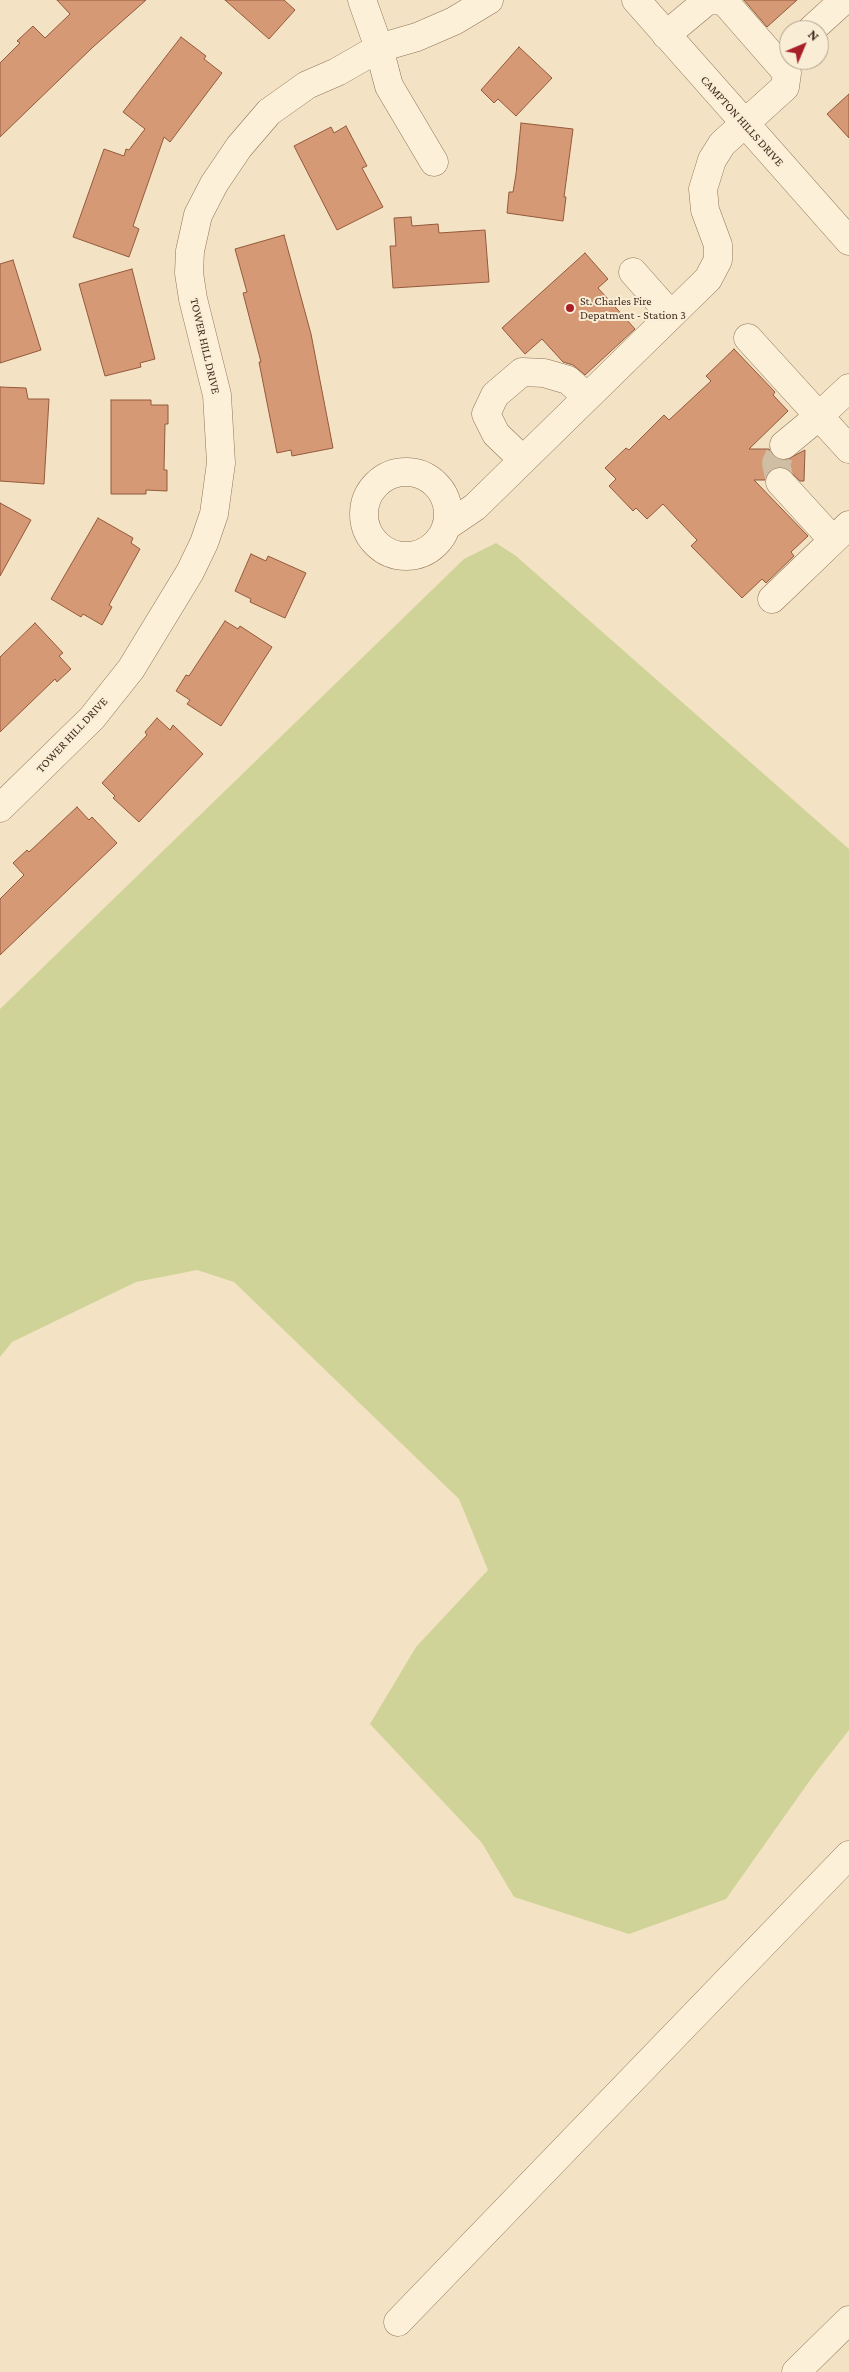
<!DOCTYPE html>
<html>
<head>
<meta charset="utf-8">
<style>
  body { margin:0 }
  #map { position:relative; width:849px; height:2372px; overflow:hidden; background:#f3e3c4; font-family:"Crimson Pro",serif }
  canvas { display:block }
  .north { position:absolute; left:779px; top:20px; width:50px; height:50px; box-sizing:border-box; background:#faedd5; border:1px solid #afa08c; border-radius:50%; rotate:45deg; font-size:14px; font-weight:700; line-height:20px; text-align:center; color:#3f2c1e }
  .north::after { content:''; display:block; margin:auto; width:18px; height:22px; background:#a72028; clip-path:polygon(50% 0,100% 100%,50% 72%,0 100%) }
</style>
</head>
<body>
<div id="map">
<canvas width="849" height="2372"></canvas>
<div class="north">N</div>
</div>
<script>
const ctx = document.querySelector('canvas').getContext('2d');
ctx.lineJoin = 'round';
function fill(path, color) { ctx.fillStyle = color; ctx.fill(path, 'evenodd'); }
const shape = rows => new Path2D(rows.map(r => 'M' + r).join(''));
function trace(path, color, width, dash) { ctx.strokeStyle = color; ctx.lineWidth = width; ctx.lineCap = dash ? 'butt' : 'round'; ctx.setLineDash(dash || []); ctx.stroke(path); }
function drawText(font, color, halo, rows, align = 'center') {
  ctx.font = font + ' "Crimson Pro",serif'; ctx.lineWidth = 4; ctx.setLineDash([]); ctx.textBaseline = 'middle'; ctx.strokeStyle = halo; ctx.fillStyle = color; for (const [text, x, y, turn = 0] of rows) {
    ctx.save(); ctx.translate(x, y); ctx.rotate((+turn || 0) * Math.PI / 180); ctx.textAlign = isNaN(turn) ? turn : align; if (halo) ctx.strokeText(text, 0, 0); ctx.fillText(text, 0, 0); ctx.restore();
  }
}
fill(shape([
  [496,543,516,556,849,849,849,1730,813,1776,726,1899,629,1934,514,1897,482,1843,370,1724,416,1647,488,1570,459,1499,234,1282,197,1270,136,1282,12,1342,0,1357,0,1009,464,559]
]), '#cfd397');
const building = shape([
  [57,0,146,0,93,47,0,137,0,63,20,43,17,41,33,26,45,38,70,14,57,0],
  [225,0,284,0,295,10,269,39,225,0],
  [744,0,797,0,767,27,744,0],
  [181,37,206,56,204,59,222,73,170,142,164,137,133,226,139,229,129,257,73,237,104,149,124,156,126,149,129,150,145,129,123,112,181,37],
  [519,47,552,78,516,116,498,99,494,103,481,90,519,47],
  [849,94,849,138,827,114,849,94],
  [521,123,573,129,564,197,566,197,563,221,507,213,509,192,513,192,516,174,521,123],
  [346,126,367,166,362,168,383,207,337,230,294,146,331,127,334,133,346,126],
  [411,217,412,226,438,224,439,233,485,230,489,282,393,288,390,246,396,246,394,218,411,217],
  [284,235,311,334,333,448,292,456,291,450,277,453,259,362,261,362,243,293,247,292,235,249,284,235],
  [585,253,608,279,598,288,635,329,585,375,573,365,563,362,542,339,525,354,502,328,585,253],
  [13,260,41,350,0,363,0,264,13,260],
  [132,269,155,359,140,363,141,367,105,376,79,284,132,269],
  [734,349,775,392,773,395,788,411,749,449,769,449,772,455,778,459,786,460,805,450,804,481,800,481,785,467,777,467,769,471,765,480,754,480,808,536,791,552,794,556,766,583,762,579,742,598,691,546,697,540,663,504,647,519,636,508,633,511,609,486,616,479,605,468,626,448,629,450,664,415,669,420,711,381,706,376,734,349],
  [0,387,26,388,28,399,49,399,44,484,0,481,0,387],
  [111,400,151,400,151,405,168,405,168,424,165,424,164,470,167,470,167,491,146,490,146,494,111,494,111,400],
  [0,503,31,520,0,576,0,503],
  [98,518,133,538,131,543,140,549,109,605,112,607,102,625,83,614,81,617,51,599,98,518],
  [251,554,266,561,268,556,306,573,285,618,250,602,251,599,235,591,251,554],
  [225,621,238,629,240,626,272,647,221,726,187,704,190,700,176,691,186,675,189,676,225,621],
  [35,623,63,653,59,656,71,669,57,682,55,679,0,732,0,657,35,623],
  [157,718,170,730,173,725,203,754,139,822,113,798,115,796,102,783,147,735,145,732,157,718],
  [77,807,89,820,92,817,117,843,0,955,0,899,24,875,13,863,27,850,29,852,77,807]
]);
fill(building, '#d69976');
trace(building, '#93593b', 1);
trace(shape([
  [780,482,776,463,784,445]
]), '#cfbea3', 28, [28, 14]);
const minor = shape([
  [362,0,379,48,389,86,434,162],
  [636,0,849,241],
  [811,30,844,0],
  [633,272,671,315],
  [748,338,819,416,784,445],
  [849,388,819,416,849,449],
  [523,460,496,434,486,414,495,395,522,372,544,373,568,380,587,397],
  '364 514a42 42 0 1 1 84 0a42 42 0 1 1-84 0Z',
  [780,482,833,540],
  [447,526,475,507,708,279,718,260,718,245,705,210,703,189,712,160,722,144,785,87,787,73,724,1,708,0,666,35],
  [772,599,849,525],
  [0,808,92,718,131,669,190,572,204,543,214,514,221,463,217,395,193,299,189,273,190,251,198,215,214,184,239,147,269,112,307,85,337,72,379,48,417,37,454,21,489,0],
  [398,2322,849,1855],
  [796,2372,849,2320]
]);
trace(minor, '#917358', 29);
trace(minor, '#fcf0d9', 28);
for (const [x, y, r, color] of [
  [570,308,5,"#a72028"]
]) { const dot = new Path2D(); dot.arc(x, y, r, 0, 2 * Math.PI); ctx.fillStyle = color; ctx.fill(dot); trace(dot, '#faedd5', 2); }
drawText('12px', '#3f2c1e', '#faedd5', [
  ["CAMPTON HILLS DRIVE",742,121,48],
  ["TOWER HILL DRIVE",205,346,77],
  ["TOWER HILL DRIVE",72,735,-47]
]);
drawText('12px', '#3f2c1e', '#faedd5', [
  ["St. Charles Fire",580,301],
  ["Depatment - Station 3",580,315]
], 'left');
</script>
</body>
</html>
